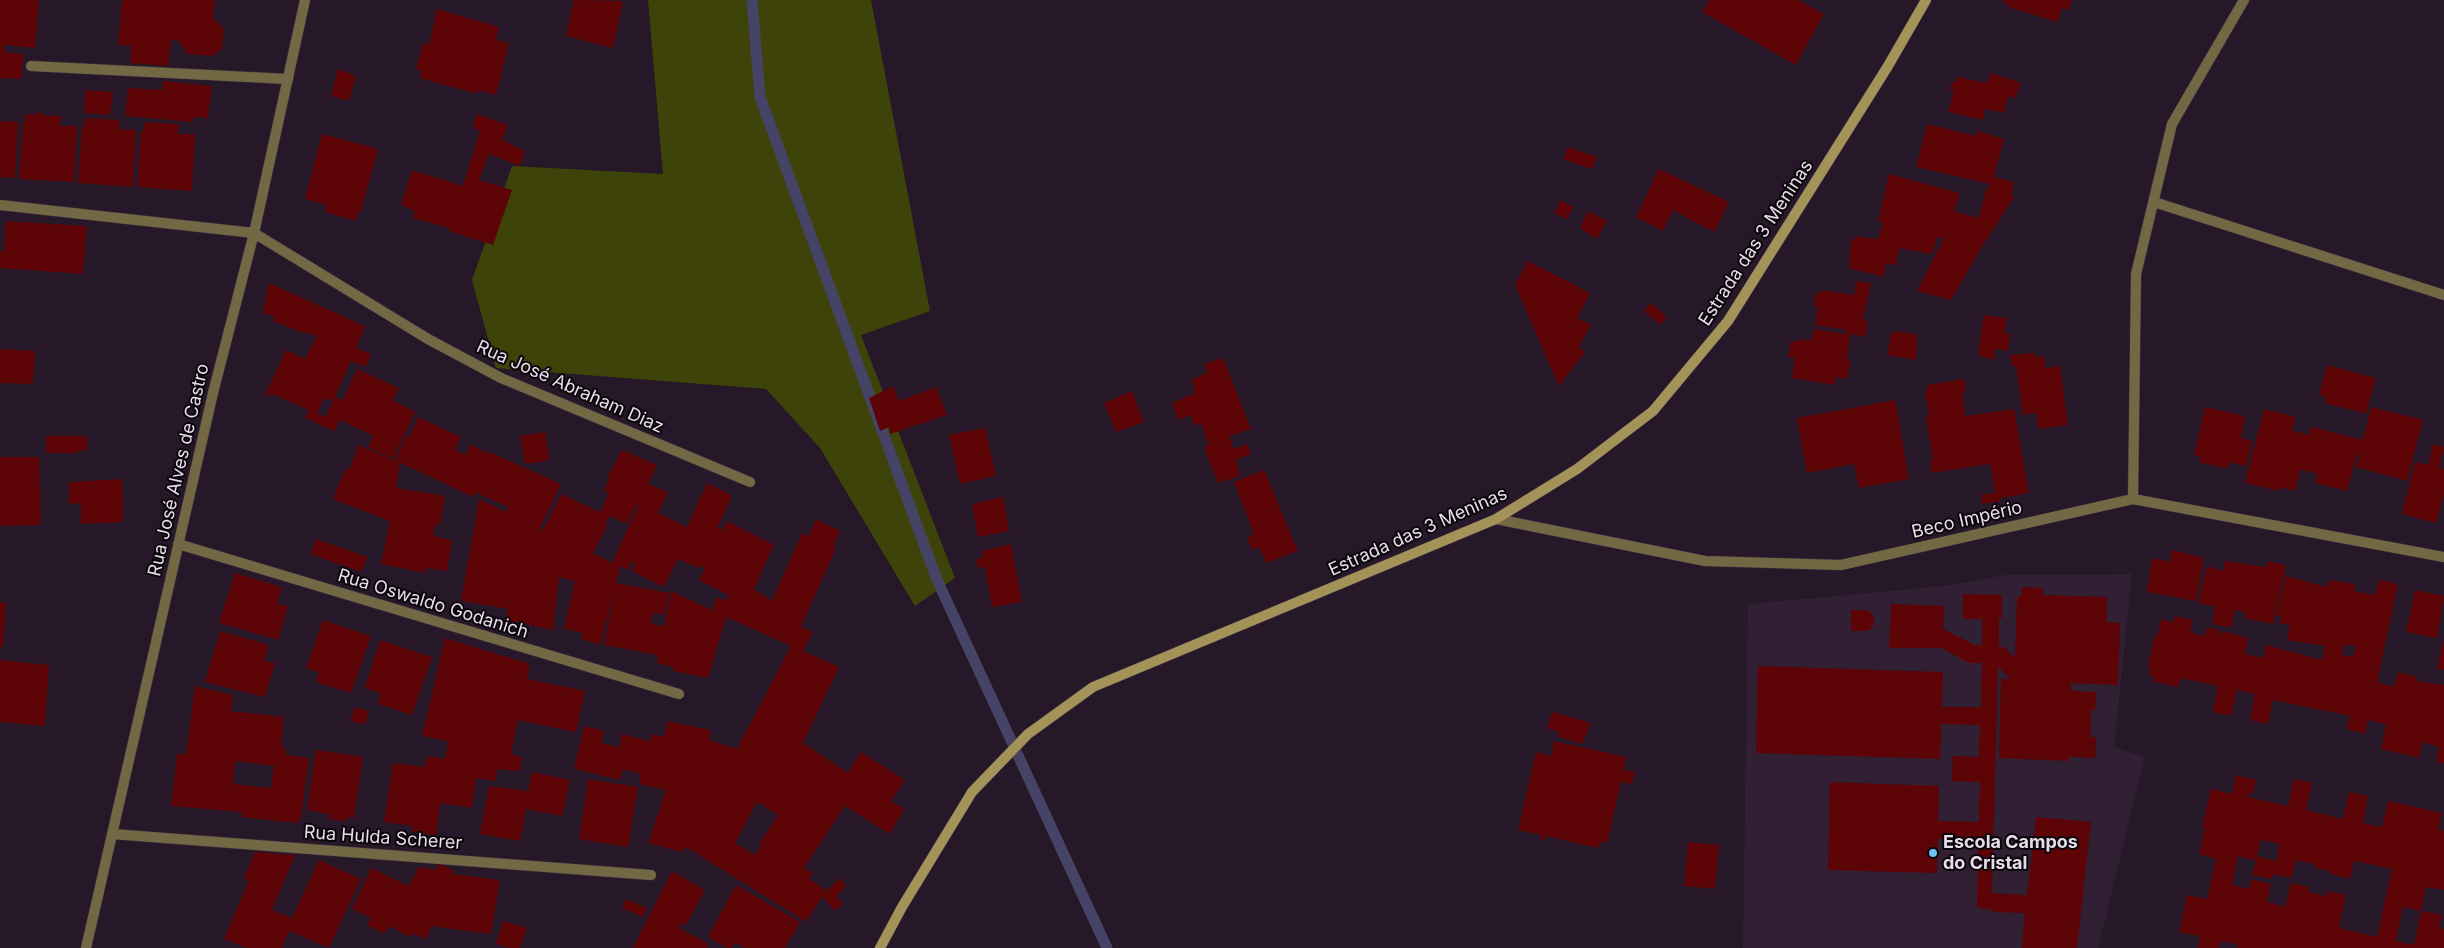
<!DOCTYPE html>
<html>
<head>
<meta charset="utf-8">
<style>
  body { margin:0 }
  canvas { display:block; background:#261828 }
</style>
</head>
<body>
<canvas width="2444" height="948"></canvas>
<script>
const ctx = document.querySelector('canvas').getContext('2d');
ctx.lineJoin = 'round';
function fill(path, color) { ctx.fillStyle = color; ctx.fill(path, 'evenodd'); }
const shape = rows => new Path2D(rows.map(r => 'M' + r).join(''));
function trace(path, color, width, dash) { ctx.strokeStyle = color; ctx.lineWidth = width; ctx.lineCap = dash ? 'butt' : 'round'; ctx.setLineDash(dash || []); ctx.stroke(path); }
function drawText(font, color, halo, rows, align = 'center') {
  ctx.font = font + ' Inter,sans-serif'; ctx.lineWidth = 4; ctx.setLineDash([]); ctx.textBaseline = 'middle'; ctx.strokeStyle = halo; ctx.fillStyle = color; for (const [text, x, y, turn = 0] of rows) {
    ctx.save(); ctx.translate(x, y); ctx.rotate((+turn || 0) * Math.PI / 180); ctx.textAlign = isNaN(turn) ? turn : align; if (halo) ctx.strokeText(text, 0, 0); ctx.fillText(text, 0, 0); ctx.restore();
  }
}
fill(shape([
  [2132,574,2114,747,2145,757,2098,948,1743,948,1748,604,1945,586,2005,575]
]), '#311f34');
fill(shape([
  [648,0,871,0,930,311,861,335,955,578,915,606,820,448,766,389,496,368,472,280,512,166,663,174]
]), '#3e430a');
trace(shape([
  [752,0,760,97,937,580,1107,948]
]), '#454366', 11);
fill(shape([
  [0,0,39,0,35,48,4,45,4,52,24,54,21,79,0,78],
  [125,0,215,0,213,18,224,29,222,49,213,56,187,54,179,41,171,40,168,66,130,63,131,45,118,45,122,2],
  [574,0,623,1,613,48,566,36],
  [1710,0,1798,0,1824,14,1796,65,1702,12],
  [2003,0,2072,0,2069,10,2062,8,2057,22,2008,7,2009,5,2002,2],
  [437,9,499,27,496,40,509,43,496,95,478,90,477,94,420,78,421,71,416,69,423,43,429,44],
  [338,69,356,76,349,101,331,96],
  [1991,73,2021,83,2015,98,2008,96,2004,113,1985,109,1983,120,1948,112,1954,91,1950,90,1952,82,1956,82,1957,77,1987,83],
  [163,81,212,86,208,118,194,117,193,122,125,116,128,88,163,90],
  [85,90,113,92,110,115,84,113],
  [36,112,42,112,41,115,61,116,60,126,77,126,74,182,19,179,23,122,25,122,25,114,36,115],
  [477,114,508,125,502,140,525,151,520,166,489,154,479,180,512,190,493,245,449,231,449,228,413,218,415,211,401,205,412,170,463,186,480,131,473,127],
  [85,118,119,120,119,129,136,130,133,187,78,183,82,127,84,127],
  [0,121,18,122,15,178,0,177],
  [144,122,179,124,178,134,195,134,192,191,137,187,141,131,144,131],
  [1927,124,1976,136,1977,131,2004,139,1994,177,2014,182,2011,195,2015,196,1981,248,1951,300,1917,291,1944,238,1938,237,1932,254,1899,248,1896,265,1886,264,1884,277,1849,268,1851,239,1855,240,1855,236,1878,239,1883,223,1878,221,1889,174,1960,193,1954,211,1979,218,1986,189,1988,189,1990,184,1916,167],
  [322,134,378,149,360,214,357,213,356,221,325,212,327,205,305,199],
  [1568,147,1597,157,1592,169,1563,159],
  [1659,169,1729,202,1714,232,1673,210,1663,231,1636,217],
  [1561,200,1573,207,1567,219,1554,213],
  [1588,211,1607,221,1597,239,1580,228],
  [6,221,87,226,83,274,0,268,0,251,4,251],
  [1528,261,1590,293,1577,319,1591,324,1579,347,1585,352,1559,386,1515,285],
  [1856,281,1871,283,1863,320,1868,322,1865,337,1850,334,1847,359,1851,359,1847,379,1836,377,1835,385,1792,378,1795,358,1788,357,1791,341,1798,342,1799,339,1811,341,1814,329,1846,334,1846,330,1815,325,1818,307,1814,306,1815,293,1820,294,1821,290,1854,295],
  [269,283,365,326,356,348,371,354,366,367,351,361,335,397,343,400,357,369,399,388,392,400,415,412,393,459,368,447,373,436,340,420,334,431,305,418,309,410,272,394,264,397,286,350,305,359,317,336,307,332,306,334,273,321,274,316,263,313],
  [324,398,333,401,326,417,317,413],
  [1651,303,1667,317,1660,325,1644,311],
  [1984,315,2007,318,2004,333,2010,334,2008,351,1995,349,1994,360,1978,355],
  [1892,331,1917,334,1916,360,1887,355],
  [0,349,35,351,33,384,0,383],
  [2035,353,2036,358,2044,356,2046,368,2060,366,2068,425,2039,429,2036,413,2023,415,2016,366,2012,366,2010,355],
  [1223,358,1251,429,1229,436,1234,449,1247,444,1251,454,1236,460,1240,476,1218,483,1204,447,1209,445,1201,423,1194,426,1191,415,1178,420,1172,403,1195,393,1192,380,1207,372,1204,364],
  [2327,365,2376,378,2366,414,2325,403,2326,397,2319,395],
  [1964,379,1966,391,1962,391,1965,416,2014,409,2029,493,2000,498,2001,501,1982,504,1981,495,1995,493,1990,464,1931,473,1930,461,1933,461,1926,417,1929,416,1925,391,1928,390,1927,385],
  [893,386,899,401,936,387,947,415,890,434,889,427,880,431,869,398],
  [1132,391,1144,422,1116,432,1104,403],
  [1895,400,1909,479,1859,488,1854,464,1807,473,1797,418],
  [2205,407,2245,416,2241,438,2252,441,2246,466,2229,462,2227,469,2199,462,2200,456,2194,455],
  [2371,407,2423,420,2407,481,2356,467,2360,455,2357,454,2347,491,2315,483,2317,474,2300,469,2295,491,2280,487,2279,491,2245,483,2264,409,2296,417,2292,430,2309,435,2311,427,2363,440],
  [418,417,461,437,455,450,465,455,471,444,486,453,492,453,561,484,540,528,543,530,561,494,600,512,609,493,604,491,609,478,607,478,622,450,657,465,648,484,668,492,658,513,687,527,707,483,732,496,717,528,722,530,727,521,774,545,754,589,772,601,802,533,809,536,816,519,840,531,833,547,836,548,801,627,813,632,803,651,839,667,803,743,848,773,861,752,905,780,891,801,904,809,890,834,845,806,804,868,813,873,809,879,826,890,806,922,686,847,682,852,648,843,666,790,639,784,641,774,623,769,620,780,574,769,584,726,604,731,601,743,619,747,622,734,650,741,652,734,664,737,667,721,711,730,709,740,737,749,791,646,726,617,708,678,673,671,674,667,657,663,658,655,604,645,615,589,600,645,581,639,583,633,564,629,575,581,559,577,553,630,506,620,508,609,461,601,479,499,506,512,508,507,475,492,473,497,395,460,406,436,409,438],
  [636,505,638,506,612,563,593,553,607,526,605,525,609,516,627,524],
  [678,559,698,568,700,566,705,568,699,580,728,595,726,601,717,597,712,609,720,614,671,591,664,626,651,624,653,613,664,614,669,593,616,583,620,566,628,570,632,561,636,564,632,571,664,587],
  [757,802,778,815,759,844,761,845,755,855,735,843],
  [985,428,996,476,960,484,949,435],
  [545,432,549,456,547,461,525,464,520,436],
  [46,436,87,436,87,451,78,450,78,453,46,453],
  [2433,444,2444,447,2439,468,2444,469,2444,493,2436,523,2402,514,2415,462,2428,465],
  [359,445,400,463,396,488,445,496,440,525,435,524,433,536,452,540,447,571,426,568,425,573,381,564,390,521,333,499,345,469,349,470],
  [0,457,39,457,41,525,0,526],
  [1264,470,1298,551,1266,563,1259,547,1252,550,1247,537,1254,534,1234,482],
  [122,479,123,522,81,524,81,503,69,504,69,482],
  [1003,497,1009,531,978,537,972,504],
  [316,539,368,557,361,572,311,554],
  [1011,544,1022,602,992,607,985,567,978,568,976,559,983,558,982,551],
  [2172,550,2204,558,2196,601,2147,592,2152,558,2170,562],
  [2225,561,2266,567,2268,561,2286,565,2273,624,2244,618,2245,612,2235,610,2231,628,2212,624,2215,607,2198,603,2207,566,2223,571],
  [235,573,282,587,277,604,288,606,278,640,219,623],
  [2286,576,2327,587,2329,580,2355,584,2354,591,2375,595,2379,580,2398,584,2377,682,2394,687,2398,672,2417,677,2416,681,2444,685,2444,763,2436,762,2439,747,2422,742,2419,758,2381,749,2386,724,2368,720,2365,734,2346,729,2350,716,2273,700,2268,724,2250,720,2255,694,2237,690,2231,716,2213,712,2218,686,2180,678,2178,687,2153,681,2154,676,2149,675,2151,667,2148,666,2155,634,2158,635,2161,619,2173,622,2175,616,2193,620,2190,633,2205,636,2207,627,2219,630,2219,633,2222,634,2222,631,2248,638,2245,654,2264,658,2266,645,2322,660,2325,646,2287,640,2290,625,2279,623,2281,616,2276,615],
  [2344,644,2356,646,2353,657,2342,655],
  [2022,587,2043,588,2043,595,2107,597,2107,622,2120,623,2118,685,2071,683,2071,691,2096,692,2095,711,2091,710,2090,737,2096,737,2095,758,2069,757,2069,761,1999,758,2001,679,2010,679,1998,666,1992,893,2027,895,2036,817,2091,822,2077,948,2022,948,2025,913,1991,912,1991,909,1977,908,1978,841,1938,839,1937,873,1828,870,1830,782,1939,786,1938,821,1979,822,1980,782,1952,781,1953,756,1979,757,1980,725,1941,724,1940,759,1756,753,1758,666,1943,672,1942,707,1981,707,1982,663,1969,663,1942,648,1889,648,1891,604,1944,606,1943,629,1975,645,1982,645,1982,619,1963,619,1963,594,2002,595,2002,618,1999,619,1999,647,2004,647,2015,658,2017,597,2021,597],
  [2415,590,2444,596,2437,638,2406,632],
  [0,602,6,603,3,647,0,647],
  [1851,610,1868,610,1874,617,1874,625,1868,631,1851,631],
  [323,620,371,636,351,693,316,682,319,672,306,668],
  [220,631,269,645,264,661,275,663,265,697,205,682],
  [445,638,530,664,527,679,585,691,576,732,518,720,511,754,522,757,520,771,497,769,496,781,476,778,472,808,440,803,436,835,412,832,413,826,384,822,393,763,425,767,427,756,445,759,448,741,422,736],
  [380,640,432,657,412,715,378,704,381,693,365,688],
  [2443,641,2444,641,2444,670,2437,669],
  [0,660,49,665,45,726,0,722],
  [195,686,233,695,231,711,284,717,281,744,286,750,286,755,309,758,301,818,298,823,241,817,242,812,171,806,177,753,186,755],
  [235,761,274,766,271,788,233,784],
  [355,707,369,711,365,724,350,721],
  [1552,712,1591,723,1582,744,1558,737,1559,732,1547,728],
  [1554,741,1626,757,1624,770,1635,772,1632,784,1621,782,1607,843,1600,842,1598,848,1546,836,1545,840,1540,839,1541,835,1518,830,1536,752,1551,756],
  [316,750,363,757,354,818,347,817,347,821,329,819,329,814,307,810],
  [532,772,570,780,562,816,526,809,520,841,480,834,489,786,528,791],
  [2236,775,2256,780,2253,793,2249,793,2248,797,2288,806,2294,779,2312,783,2306,810,2343,819,2349,792,2368,796,2363,823,2382,827,2388,801,2442,813,2438,830,2444,831,2444,890,2426,887,2421,911,2403,907,2396,941,2414,945,2421,911,2442,915,2439,928,2444,929,2444,948,2237,948,2238,944,2221,941,2219,948,2198,948,2200,936,2179,932,2187,895,2207,899,2216,859,2199,854,2205,828,2202,827,2211,789,2232,794],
  [2261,840,2280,844,2276,861,2257,856],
  [2238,856,2256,861,2252,875,2272,879,2273,874,2291,878,2296,860,2314,864,2314,867,2332,872,2331,874,2350,879,2354,861,2392,869,2377,937,2339,928,2346,895,2327,891,2326,896,2308,892,2309,887,2291,883,2285,907,2267,902,2271,884,2251,879,2249,889,2232,885],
  [588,779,638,787,628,847,579,839],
  [1688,842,1719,845,1715,889,1684,886],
  [255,852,295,855,272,910,292,918,319,860,361,879,329,948,289,931,282,948,247,948,224,939,249,880,244,879],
  [440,863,454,871,453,874,500,880,491,934,431,926,426,939,412,933,410,937,389,926,385,934,367,925,371,918,352,909,371,868,409,886,419,867,436,870],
  [672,871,705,890,686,925,681,923,679,928,709,944,707,948,633,948],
  [839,878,846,886,836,896,843,904,835,911,822,896],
  [736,885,800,922,785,948,745,948,735,942,732,948,727,948,708,937],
  [626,899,647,908,643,917,622,908],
  [503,921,527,928,520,948,508,948,496,944]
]), '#5d0407');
const lane = shape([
  [31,66,288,79]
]);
const street = shape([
  [2154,202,2444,295],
  [0,205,254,233,428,339,501,378,750,482],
  [2133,499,2136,274,2172,124,2244,0],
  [1496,519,1705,561,1841,565,2133,499,2444,557],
  [178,544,679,694],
  [112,834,651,875],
  [86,948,213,393,254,233,305,0]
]);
const secondary = shape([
  [880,948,902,907,972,792,1028,734,1093,687,1496,519,1577,469,1653,411,1728,321,1888,66,1926,0]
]);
trace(lane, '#413443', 11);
trace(street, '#413443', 11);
trace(secondary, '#413443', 11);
trace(lane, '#736844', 10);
trace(street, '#736844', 10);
trace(secondary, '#a49358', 10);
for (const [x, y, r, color] of [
  [1933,853,5,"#70c1f4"]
]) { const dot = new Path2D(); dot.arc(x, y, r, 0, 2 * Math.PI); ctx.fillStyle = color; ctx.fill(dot); trace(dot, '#0b060c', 2); }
drawText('18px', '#e7dde8', '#0b060c', [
  ["Estrada das 3 Meninas",1756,243,-57],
  ["Rua José Abraham Diaz",570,387,24],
  ["Rua José Alves de Castro",179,470,-77],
  ["Beco Império",1967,520,-13],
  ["Estrada das 3 Meninas",1418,532,-24],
  ["Rua Oswaldo Godanich",433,604,17],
  ["Rua Hulda Scherer",383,838,4]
]);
drawText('bold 18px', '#e7dde8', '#0b060c', [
  ["Escola Campos",1943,843],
  ["do Cristal",1943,864]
], 'left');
</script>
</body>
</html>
